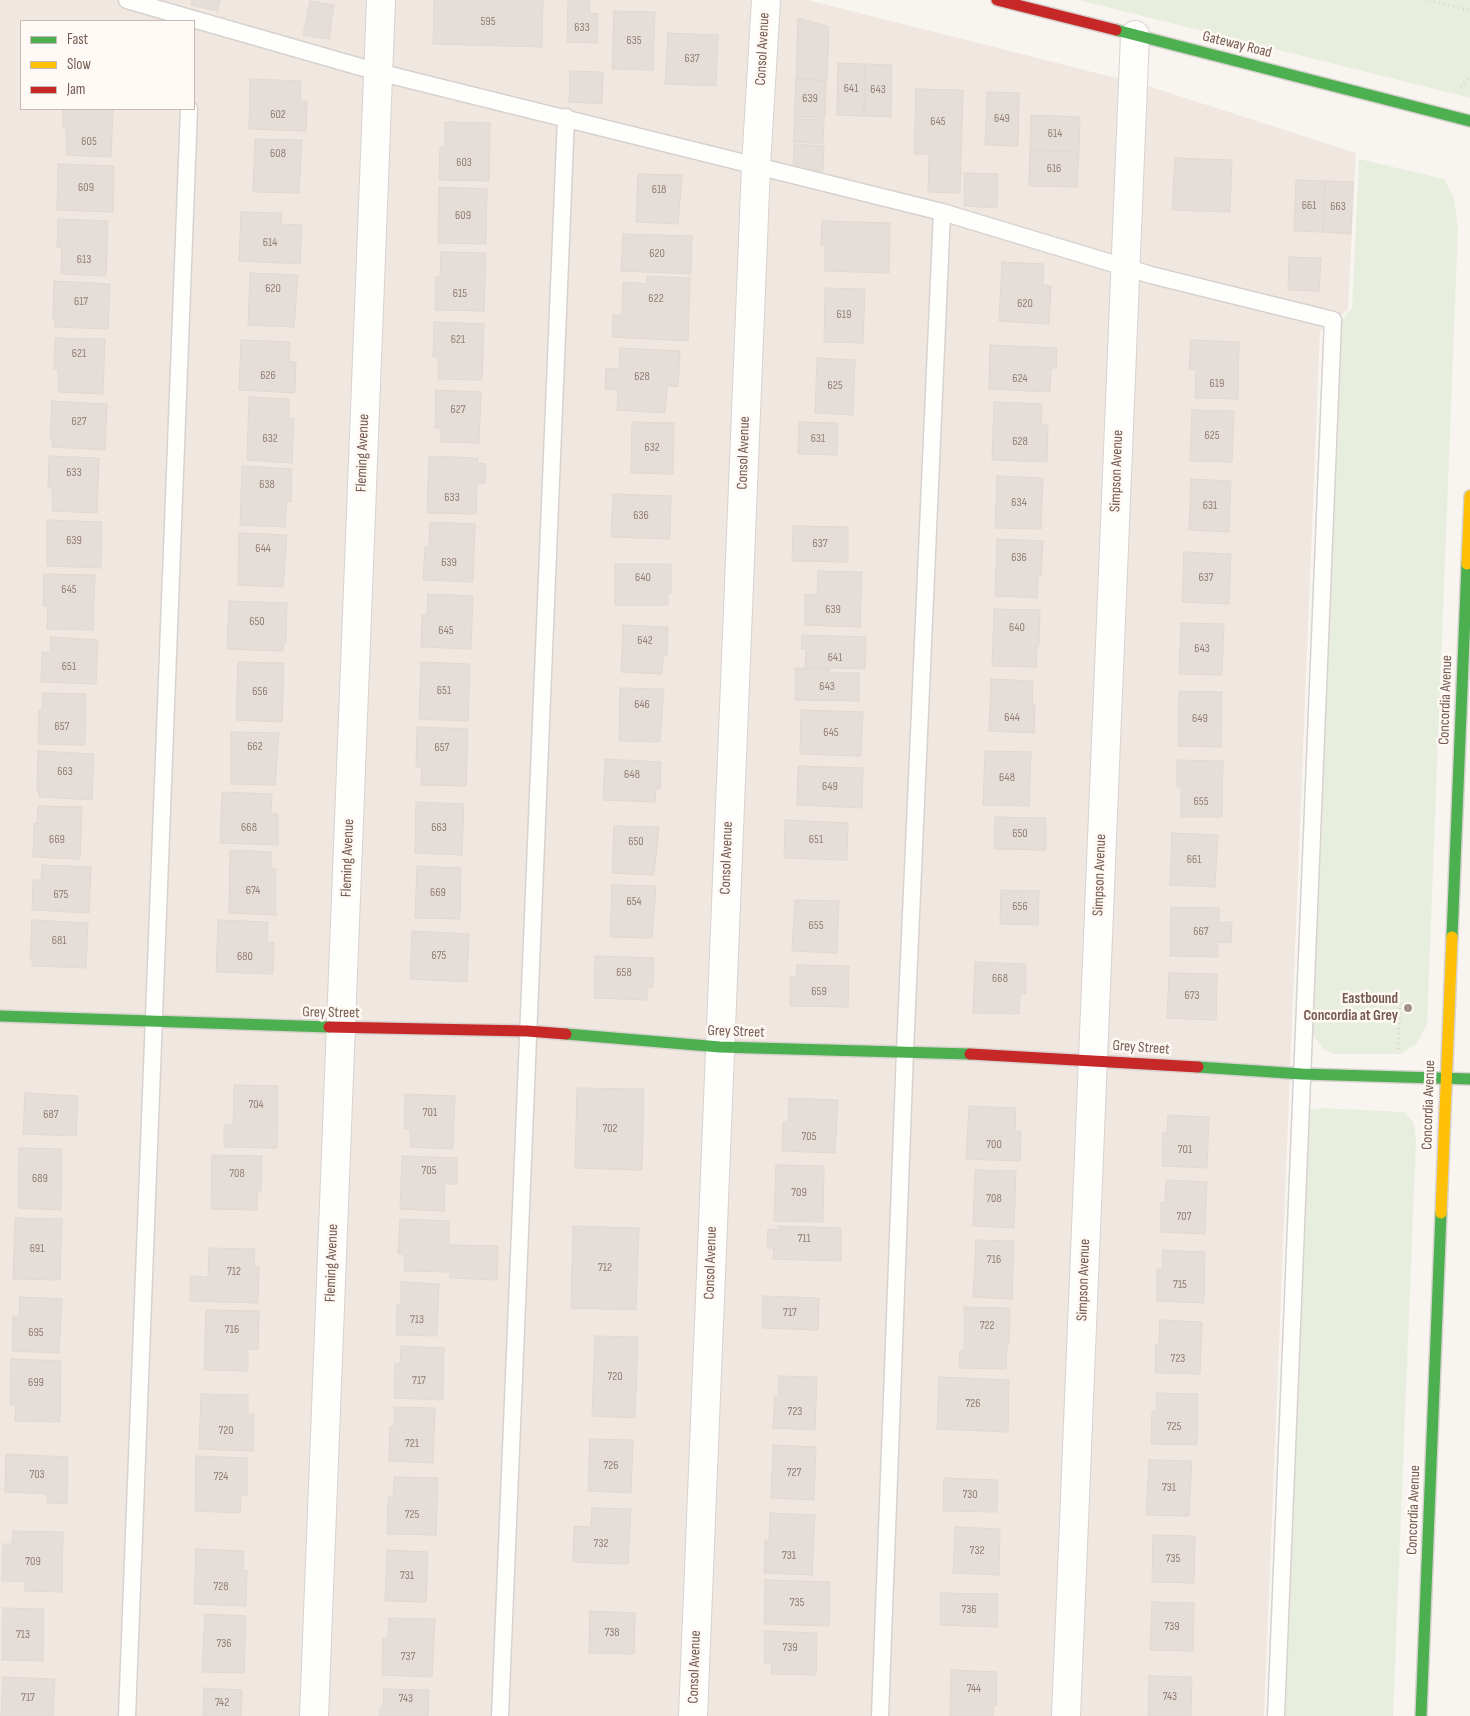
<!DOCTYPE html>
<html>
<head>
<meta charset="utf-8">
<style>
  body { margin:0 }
  #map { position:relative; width:1470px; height:1716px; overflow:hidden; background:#f8f5f1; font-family:"Sofia Sans Condensed",sans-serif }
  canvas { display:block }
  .legend { position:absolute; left:20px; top:20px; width:175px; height:90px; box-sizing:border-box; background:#fef9f4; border:1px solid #c7bab3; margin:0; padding:6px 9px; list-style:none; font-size:15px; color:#755b52 }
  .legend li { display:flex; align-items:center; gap:10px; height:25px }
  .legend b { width:25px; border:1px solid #c7bab3 }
</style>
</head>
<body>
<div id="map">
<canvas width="1470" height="1716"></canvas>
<ul class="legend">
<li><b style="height:6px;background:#4caf50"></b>Fast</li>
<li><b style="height:6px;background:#ffc107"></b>Slow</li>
<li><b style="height:6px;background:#c62828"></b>Jam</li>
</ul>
</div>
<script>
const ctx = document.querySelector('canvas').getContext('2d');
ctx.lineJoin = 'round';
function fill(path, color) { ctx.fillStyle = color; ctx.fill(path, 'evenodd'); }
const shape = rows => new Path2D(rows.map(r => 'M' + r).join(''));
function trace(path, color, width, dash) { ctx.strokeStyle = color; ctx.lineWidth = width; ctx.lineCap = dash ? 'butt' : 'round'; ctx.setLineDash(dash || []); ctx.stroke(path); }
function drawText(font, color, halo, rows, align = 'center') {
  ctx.font = font + ' "Sofia Sans Condensed",sans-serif'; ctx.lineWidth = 5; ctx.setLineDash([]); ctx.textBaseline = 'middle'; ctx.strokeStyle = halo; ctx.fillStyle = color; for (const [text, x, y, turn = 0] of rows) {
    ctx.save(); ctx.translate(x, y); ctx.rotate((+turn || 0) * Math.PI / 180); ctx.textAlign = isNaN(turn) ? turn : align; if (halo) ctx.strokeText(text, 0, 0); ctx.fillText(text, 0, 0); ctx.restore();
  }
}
fill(shape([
  [0,0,808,0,1148,86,1356,153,1348,309,1320,332,1264,1716,0,1716],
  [21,21,194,21,194,109,21,109]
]), '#f0e7e0');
fill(shape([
  [1078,0,1470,0,1470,98],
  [1359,159,1444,179,1454,198,1458,227,1427,1025,1416,1044,1401,1054,1333,1054,1324,1050,1313,1035,1311,1024,1341,321,1352,308],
  [1321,1108,1404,1112,1414,1123,1416,1141,1393,1716,1285,1716,1307,1128,1310,1110]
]), '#e8eedd');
const building = shape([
  [192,0,220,0,218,11,191,5,192,0],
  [434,0,543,0,542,47,433,44,434,0],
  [568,0,590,0,590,13,598,14,597,43,567,42,568,0],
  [310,1,334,5,329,39,303,35,310,1],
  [614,11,655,12,653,70,612,69,614,11],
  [798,18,829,27,827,80,796,79,798,18],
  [668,33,718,35,716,86,665,84,668,33],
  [838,63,865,64,864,116,837,115,838,63],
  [865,64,892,65,891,117,864,116,865,64],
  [570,71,603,72,602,104,569,102,570,71],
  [250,79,301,81,300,101,307,101,306,131,249,129,250,79],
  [796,79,826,81,825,118,794,117,796,79],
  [916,89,963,90,960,193,928,192,929,154,914,154,916,89],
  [987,92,1019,93,1018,146,985,145,987,92],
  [63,109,113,109,111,157,66,155,66,128,63,128,63,109],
  [1031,115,1080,117,1079,152,1030,150,1031,115],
  [795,119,824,120,823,144,793,142,795,119],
  [445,122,490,123,489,181,439,180,440,147,445,147,445,122],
  [255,139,302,140,299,193,253,192,255,139],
  [794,144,824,146,823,171,793,170,794,144],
  [1030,150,1079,152,1077,187,1029,186,1030,150],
  [1175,158,1232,160,1230,212,1172,210,1175,158],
  [58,164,114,166,113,212,57,210,58,164],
  [964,173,998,174,997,208,964,206,964,173],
  [638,174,682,175,678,224,636,222,638,174],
  [1296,180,1325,181,1323,232,1294,231,1296,180],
  [1325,181,1353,182,1351,234,1323,232,1325,181],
  [439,187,487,189,486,244,438,243,439,187],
  [241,212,282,213,281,224,302,225,300,264,239,261,241,212],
  [58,219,108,221,106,276,61,274,62,247,57,247,58,219],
  [822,221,890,223,889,273,825,271,825,245,821,245,822,221],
  [623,234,692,236,691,274,621,271,623,234],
  [441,252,486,253,484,311,435,310,435,277,440,277,441,252],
  [1289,257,1321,258,1319,291,1288,290,1289,257],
  [1002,262,1044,264,1043,285,1051,286,1049,324,999,321,1002,262],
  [250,273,298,275,294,327,248,325,250,273],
  [647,276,690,278,688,341,612,337,613,315,622,315,623,282,647,284,647,276],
  [54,281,110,284,108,329,55,327,55,320,53,320,54,281],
  [825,288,865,289,863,343,824,342,825,288],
  [434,322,484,324,482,380,438,379,438,357,433,357,434,322],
  [55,338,105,339,103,394,58,392,58,369,54,369,55,338],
  [241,340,290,342,289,361,296,362,295,393,239,390,241,340],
  [1191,340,1239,342,1238,399,1195,398,1196,370,1189,369,1191,340],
  [990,345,1057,348,1056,368,1051,368,1050,392,989,389,990,345],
  [620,348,680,351,678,387,667,386,665,413,617,410,618,390,605,389,606,368,619,369,620,348],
  [817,358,855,360,853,415,815,413,817,358],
  [436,390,481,392,479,443,441,442,441,428,435,428,436,390],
  [249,397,289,399,289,418,294,418,292,463,247,460,249,397],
  [52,401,107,404,105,450,52,447,52,440,50,440,52,401],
  [994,402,1042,404,1041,425,1048,425,1047,462,992,460,994,402],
  [1192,410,1234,411,1232,462,1190,461,1192,410],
  [632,422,674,423,673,474,631,473,632,422],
  [799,422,838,423,837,455,798,454,799,422],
  [49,456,99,458,97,513,52,511,52,488,48,488,49,456],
  [429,456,478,458,477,463,486,464,485,484,477,483,476,514,427,513,429,456],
  [242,466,292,469,291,502,287,501,285,527,240,525,242,466],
  [997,476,1043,478,1041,529,995,528,997,476],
  [1191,479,1231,481,1229,532,1189,530,1191,479],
  [613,494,671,496,670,539,611,537,613,494],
  [47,520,102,522,101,568,47,566,47,520],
  [430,522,475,524,473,582,423,580,425,547,429,547,430,522],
  [793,526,848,527,848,562,792,561,793,526],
  [239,533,287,535,283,587,238,585,239,533],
  [997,539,1043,541,1041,576,1038,576,1037,598,995,596,997,539],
  [1184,552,1231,554,1229,604,1182,602,1184,552],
  [615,564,671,564,671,593,668,593,668,605,615,605,615,564],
  [818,571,862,572,860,627,805,625,805,594,817,595,818,571],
  [44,574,95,575,93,630,47,629,48,606,43,606,44,574],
  [428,594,473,596,471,649,421,647,422,615,427,615,428,594],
  [229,601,287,603,286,642,284,642,283,651,227,649,229,601],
  [994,609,1040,610,1039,646,1037,646,1036,667,992,666,994,609],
  [1181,623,1224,624,1222,675,1179,674,1181,623],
  [623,625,668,627,667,656,663,656,662,674,621,672,623,625],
  [802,635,866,637,865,669,805,667,806,649,801,649,802,635],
  [50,637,98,640,96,684,41,682,42,652,50,652,50,637],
  [238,662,284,663,282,722,236,720,238,662],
  [421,662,470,664,468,721,419,719,421,662],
  [795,668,830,669,830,673,859,673,859,701,795,700,795,668],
  [991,679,1033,681,1032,705,1035,705,1034,733,989,731,991,679],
  [620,688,664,689,660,742,619,741,620,688],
  [1179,691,1222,692,1221,747,1178,746,1179,691],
  [42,693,86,694,85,745,38,744,39,710,42,710,42,693],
  [801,710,863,712,861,756,800,754,801,710],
  [417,727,468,729,466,786,421,785,422,768,416,767,417,727],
  [231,732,279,733,275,785,231,784,231,732],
  [38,751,94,754,92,800,39,797,39,790,37,790,38,751],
  [985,751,1031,752,1029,806,983,805,985,751],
  [605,759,661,762,660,789,656,789,655,802,603,800,605,759],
  [1177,760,1223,761,1222,817,1181,817,1181,788,1177,788,1177,760],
  [798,766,863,768,862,808,797,805,798,766],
  [222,792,272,794,271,814,278,814,278,845,220,843,222,792],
  [416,802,464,804,462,855,415,853,416,802],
  [38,806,82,807,80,859,33,857,34,823,37,824,38,806],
  [995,817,1046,818,1046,850,994,849,995,817],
  [785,820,848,823,847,860,784,858,785,820],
  [614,826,659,827,654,875,612,873,614,826],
  [1172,833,1218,835,1215,887,1170,885,1172,833],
  [230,850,271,852,271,868,276,869,276,915,229,913,230,850],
  [42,865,91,867,89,913,32,910,33,880,41,880,42,865],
  [417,866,461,868,460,919,415,918,417,866],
  [612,885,656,886,652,938,610,937,612,885],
  [1001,890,1039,891,1038,925,1000,924,1001,890],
  [795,900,839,901,837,953,792,951,795,900],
  [1171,907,1219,908,1219,922,1232,922,1231,943,1218,942,1218,957,1170,956,1171,907],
  [32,920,88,923,86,968,32,966,32,959,30,959,32,920],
  [218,920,268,922,267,942,274,942,273,974,216,972,218,920],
  [412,931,469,934,467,982,410,979,412,931],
  [595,956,654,958,653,987,648,987,647,1000,594,998,595,956],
  [975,962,1026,964,1026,994,1020,994,1019,1014,973,1013,975,962],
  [797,965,849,966,848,1007,790,1006,790,977,796,978,797,965],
  [1169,973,1217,974,1216,1020,1167,1018,1169,973],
  [234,1085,278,1086,277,1148,224,1147,224,1125,233,1125,234,1085],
  [577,1088,644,1089,642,1170,575,1168,577,1088],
  [25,1093,78,1096,76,1136,23,1134,25,1093],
  [405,1094,455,1096,453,1149,410,1147,410,1129,404,1129,405,1094],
  [789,1098,838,1100,835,1153,782,1151,783,1122,788,1122,789,1098],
  [969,1106,1016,1108,1015,1131,1021,1131,1020,1161,966,1159,969,1106],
  [1168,1115,1209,1117,1207,1168,1162,1166,1163,1133,1167,1134,1168,1115],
  [19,1148,62,1149,61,1210,18,1208,19,1148],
  [212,1155,262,1156,261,1192,257,1192,257,1210,211,1209,212,1155],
  [402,1156,457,1158,457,1184,445,1184,444,1211,400,1209,402,1156],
  [776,1165,824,1166,823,1222,774,1221,776,1165],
  [975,1170,1016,1171,1014,1228,973,1226,975,1170],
  [1166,1180,1207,1182,1205,1234,1161,1232,1161,1202,1165,1202,1166,1180],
  [15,1218,62,1219,60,1280,13,1279,15,1218],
  [400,1219,449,1221,449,1245,498,1246,497,1280,450,1278,450,1272,404,1271,404,1254,398,1254,400,1219],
  [573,1226,639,1228,636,1310,571,1308,573,1226],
  [778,1226,841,1228,841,1261,773,1259,774,1248,767,1248,768,1229,778,1230,778,1226],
  [976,1240,1014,1241,1012,1299,973,1297,976,1240],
  [209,1248,255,1249,254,1267,259,1267,258,1303,190,1301,190,1276,208,1277,209,1248],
  [1163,1250,1205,1252,1204,1303,1157,1301,1157,1269,1162,1269,1163,1250],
  [401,1282,439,1284,437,1336,396,1335,397,1304,401,1304,401,1282],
  [763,1296,819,1298,818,1330,762,1328,763,1296],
  [20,1297,62,1299,59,1353,12,1351,13,1316,19,1316,20,1297],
  [964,1307,1010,1308,1009,1344,1007,1344,1006,1369,959,1368,960,1350,964,1350,964,1307],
  [206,1310,259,1311,258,1349,248,1349,248,1371,204,1370,206,1310],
  [1160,1320,1202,1322,1200,1374,1155,1373,1156,1344,1159,1344,1160,1320],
  [595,1336,638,1337,635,1418,592,1416,595,1336],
  [401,1346,444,1348,443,1400,394,1398,395,1363,400,1364,401,1346],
  [11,1359,61,1361,60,1422,15,1421,16,1405,10,1405,11,1359],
  [779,1376,817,1377,815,1430,773,1428,775,1396,778,1396,779,1376],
  [939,1377,1009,1380,1008,1432,937,1429,939,1377],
  [1156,1393,1198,1394,1197,1445,1151,1444,1152,1411,1156,1411,1156,1393],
  [201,1394,248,1395,248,1414,254,1414,253,1451,199,1449,201,1394],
  [394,1407,435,1408,433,1463,389,1461,390,1427,394,1427,394,1407],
  [590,1439,633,1440,631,1493,588,1491,590,1439],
  [773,1445,816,1447,814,1500,771,1498,773,1445],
  [6,1454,68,1457,67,1504,47,1503,47,1494,5,1492,6,1454],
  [196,1456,247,1458,247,1496,241,1495,240,1513,195,1511,196,1456],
  [1149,1460,1192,1461,1189,1516,1146,1515,1149,1460],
  [394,1477,438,1478,436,1535,387,1534,388,1497,393,1497,394,1477],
  [944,1478,998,1480,997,1512,943,1511,944,1478],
  [592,1508,631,1509,628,1564,573,1562,574,1526,591,1527,592,1508],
  [770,1513,815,1515,812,1575,764,1573,765,1540,769,1540,770,1513],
  [955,1527,1000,1529,999,1575,953,1573,955,1527],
  [13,1531,63,1532,62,1592,25,1591,25,1581,2,1581,3,1544,12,1544,13,1531],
  [1153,1535,1195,1536,1194,1583,1152,1582,1153,1535],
  [196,1549,244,1551,243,1570,247,1570,246,1606,194,1604,196,1549],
  [387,1550,428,1552,426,1602,385,1601,387,1550],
  [765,1580,830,1582,829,1626,764,1624,765,1580],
  [940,1593,998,1594,997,1627,940,1625,940,1593],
  [1152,1602,1194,1603,1193,1651,1150,1650,1152,1602],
  [3,1608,44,1609,43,1661,2,1660,3,1608],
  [590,1611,635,1613,634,1654,589,1653,590,1611],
  [205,1614,246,1616,244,1673,202,1672,205,1614],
  [389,1618,435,1619,432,1677,382,1675,383,1638,388,1638,389,1618],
  [764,1631,817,1633,816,1675,771,1674,772,1664,764,1663,764,1631],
  [951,1670,997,1672,996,1706,993,1705,993,1716,950,1716,951,1670],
  [1149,1676,1192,1677,1191,1716,1148,1716,1149,1676],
  [3,1677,55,1679,53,1716,1,1716,3,1677],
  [204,1688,242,1690,241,1716,203,1716,204,1688],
  [384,1689,429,1690,428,1716,379,1716,380,1708,383,1708,384,1689]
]);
fill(building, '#e5ded8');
trace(building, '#e1d8d3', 1);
const lane = shape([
  [127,0,378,72,942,212,1151,275,1333,320,1276,1716],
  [127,1716,189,109],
  [500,1716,566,117],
  [880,1716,905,1051,942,212]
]);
const street = shape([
  [314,1716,381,0],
  [693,1716,756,166,766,0],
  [1066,1716,1135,35]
]);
const fast = shape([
  [1116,30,1470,121],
  [1452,937,1467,564],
  [0,1016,329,1027],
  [566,1034,720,1047,970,1054],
  [1198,1067,1302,1074,1470,1079],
  [1421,1716,1441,1213]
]);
const slow = shape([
  [1467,564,1470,496],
  [1441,1213,1452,937]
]);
const jam = shape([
  [997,0,1116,30],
  [329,1027,527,1031,566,1034],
  [970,1054,1198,1067]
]);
trace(lane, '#d8d2cf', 19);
trace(street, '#d8d2cf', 30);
trace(fast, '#d8d2ce', 14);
trace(slow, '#d8d2ce', 14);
trace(jam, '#d8d2ce', 14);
trace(shape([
  [1429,0,1470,11],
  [1461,87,1470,76],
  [1398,1049,1400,1002]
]), '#dad4d0', 3, [1, 4]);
trace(lane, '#fefefd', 16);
trace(street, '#fefefd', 28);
trace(fast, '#4caf50', 11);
trace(slow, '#ffc107', 11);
trace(jam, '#c62828', 11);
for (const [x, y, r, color] of [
  [1408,1008,5,"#a3918a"]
]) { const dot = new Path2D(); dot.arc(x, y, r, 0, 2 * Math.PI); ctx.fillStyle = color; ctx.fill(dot); trace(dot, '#fef9f4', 2); }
drawText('12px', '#937e76', null, [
  ["595",488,22],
  ["633",582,28],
  ["635",634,41],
  ["637",692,59],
  ["641",851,89],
  ["643",878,90],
  ["639",810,99],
  ["602",278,115],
  ["649",1002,119],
  ["645",938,122],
  ["614",1055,134],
  ["605",89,142],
  ["608",278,154],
  ["603",464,163],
  ["616",1054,169],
  ["609",86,188],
  ["618",659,190],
  ["661",1309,206],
  ["663",1338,207],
  ["609",463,216],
  ["614",270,243],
  ["620",657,254],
  ["613",84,260],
  ["620",273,289],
  ["615",460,294],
  ["622",656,299],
  ["617",81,302],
  ["620",1025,304],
  ["619",844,315],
  ["621",458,340],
  ["621",79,354],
  ["626",268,376],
  ["628",642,377],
  ["624",1020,379],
  ["619",1217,384],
  ["625",835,386],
  ["627",458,410],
  ["627",79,422],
  ["625",1212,436],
  ["632",270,439],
  ["631",818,439],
  ["628",1020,442],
  ["632",652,448],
  ["633",74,473],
  ["638",267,485],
  ["633",452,498],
  ["634",1019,503],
  ["631",1210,506],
  ["636",641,516],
  ["639",74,541],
  ["637",820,544],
  ["644",263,549],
  ["636",1019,558],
  ["639",449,563],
  ["640",643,578],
  ["637",1206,578],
  ["645",69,590],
  ["639",833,610],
  ["650",257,622],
  ["640",1017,628],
  ["645",446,631],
  ["642",645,641],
  ["643",1202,649],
  ["641",835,658],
  ["651",69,667],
  ["643",827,687],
  ["651",444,691],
  ["656",260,692],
  ["646",642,705],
  ["644",1012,718],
  ["649",1200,719],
  ["657",62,727],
  ["645",831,733],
  ["662",255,747],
  ["657",442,748],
  ["663",65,772],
  ["648",632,775],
  ["648",1007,778],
  ["649",830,787],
  ["655",1201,802],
  ["668",249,828],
  ["663",439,828],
  ["650",1020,834],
  ["669",57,840],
  ["651",816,840],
  ["650",636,842],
  ["661",1194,860],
  ["674",253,891],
  ["669",438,893],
  ["675",61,895],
  ["654",634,902],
  ["656",1020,907],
  ["655",816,926],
  ["667",1201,932],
  ["681",59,941],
  ["675",439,956],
  ["680",245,957],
  ["658",624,973],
  ["668",1000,979],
  ["659",819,992],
  ["673",1192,996],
  ["704",256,1105],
  ["701",430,1113],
  ["687",51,1115],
  ["702",610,1129],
  ["705",809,1137],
  ["700",994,1145],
  ["701",1185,1150],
  ["705",429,1171],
  ["708",237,1174],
  ["689",40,1179],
  ["709",799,1193],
  ["708",994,1199],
  ["707",1184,1217],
  ["711",804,1239],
  ["691",37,1249],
  ["716",994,1260],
  ["712",605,1268],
  ["712",234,1272],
  ["715",1180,1285],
  ["717",790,1313],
  ["713",417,1320],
  ["722",987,1326],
  ["716",232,1330],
  ["695",36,1333],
  ["723",1178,1359],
  ["720",615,1377],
  ["717",419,1381],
  ["699",36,1383],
  ["726",973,1404],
  ["723",795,1412],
  ["725",1174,1427],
  ["720",226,1431],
  ["721",412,1444],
  ["726",611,1466],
  ["727",794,1473],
  ["703",37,1475],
  ["724",221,1477],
  ["731",1169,1488],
  ["730",970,1495],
  ["725",412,1515],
  ["732",601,1544],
  ["732",977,1551],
  ["731",789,1556],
  ["735",1173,1559],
  ["709",33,1562],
  ["731",407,1576],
  ["728",221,1587],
  ["735",797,1603],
  ["736",969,1610],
  ["739",1172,1627],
  ["738",612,1633],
  ["713",23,1635],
  ["736",224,1644],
  ["739",790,1648],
  ["737",408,1657],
  ["744",974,1689],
  ["743",1170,1697],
  ["717",28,1698],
  ["743",406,1699],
  ["742",222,1703]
]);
drawText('15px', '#755b52', '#fef9f4', [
  ["Gateway Road",1237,45,14],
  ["Consol Avenue",763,49,-87],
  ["Fleming Avenue",363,453,-88],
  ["Consol Avenue",744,453,-88],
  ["Simpson Avenue",1117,471,-88],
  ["Concordia Avenue",1446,700,-88],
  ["Fleming Avenue",348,858,-88],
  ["Consol Avenue",727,858,-88],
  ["Simpson Avenue",1100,875,-88],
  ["Grey Street",331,1013,1],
  ["Grey Street",736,1032,2],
  ["Grey Street",1141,1048,4],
  ["Concordia Avenue",1429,1105,-88],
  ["Fleming Avenue",332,1263,-88],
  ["Consol Avenue",711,1263,-88],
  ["Simpson Avenue",1084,1280,-88],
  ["Concordia Avenue",1414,1510,-88],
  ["Consol Avenue",695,1667,-88]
]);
drawText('bold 15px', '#755b52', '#fef9f4', [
  ["Eastbound",1398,999],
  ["Concordia at Grey",1398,1016]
], 'right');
</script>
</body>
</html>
